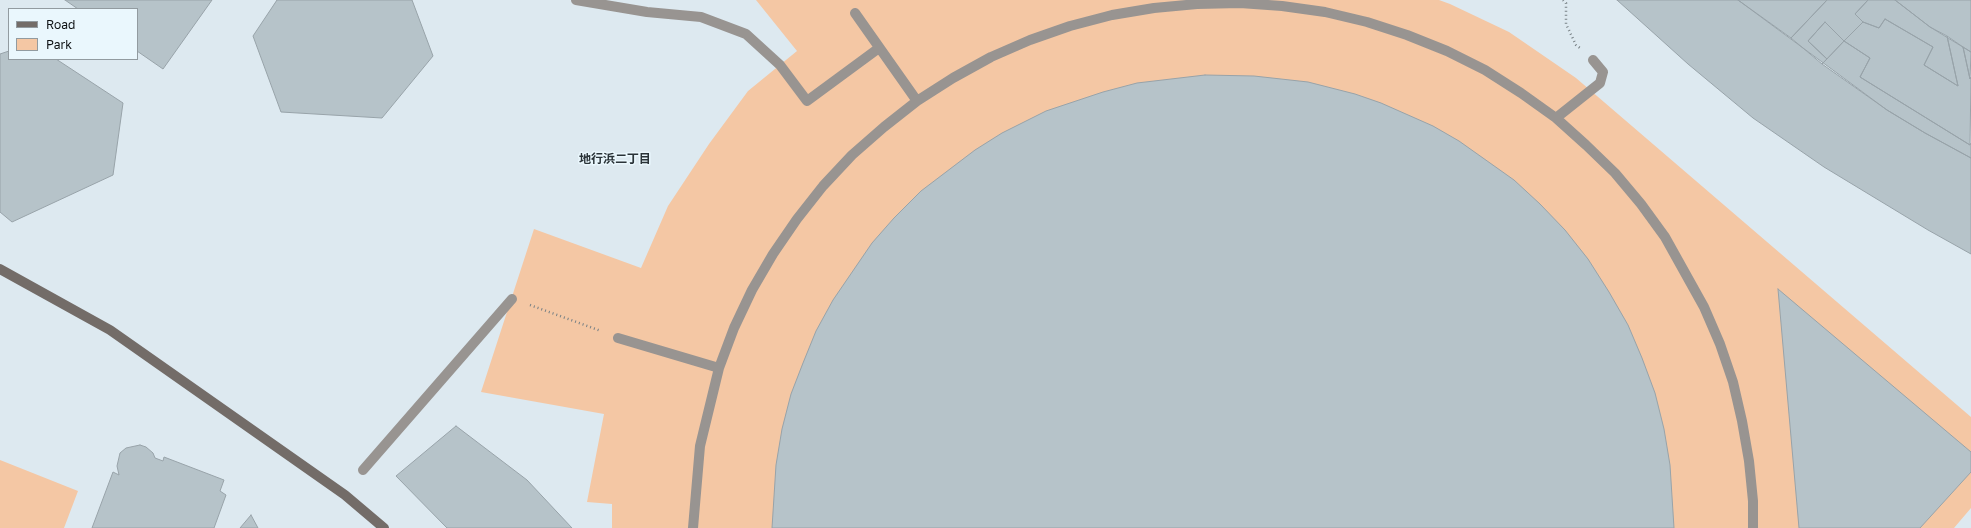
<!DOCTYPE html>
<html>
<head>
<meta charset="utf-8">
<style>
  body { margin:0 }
  #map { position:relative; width:1971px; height:528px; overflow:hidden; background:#dde9f0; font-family:"Golos Text",sans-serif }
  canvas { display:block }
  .legend { position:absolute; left:8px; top:8px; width:130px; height:52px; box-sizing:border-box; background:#eaf7fd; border:1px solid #929ba0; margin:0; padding:5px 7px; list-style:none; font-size:12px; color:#0e1214 }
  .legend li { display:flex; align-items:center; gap:8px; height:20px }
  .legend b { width:20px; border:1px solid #929ba0 }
</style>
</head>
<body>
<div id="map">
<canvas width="1971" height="528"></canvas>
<ul class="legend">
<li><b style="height:5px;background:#736c68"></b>Road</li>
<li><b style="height:11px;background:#f4c7a4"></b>Park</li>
</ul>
</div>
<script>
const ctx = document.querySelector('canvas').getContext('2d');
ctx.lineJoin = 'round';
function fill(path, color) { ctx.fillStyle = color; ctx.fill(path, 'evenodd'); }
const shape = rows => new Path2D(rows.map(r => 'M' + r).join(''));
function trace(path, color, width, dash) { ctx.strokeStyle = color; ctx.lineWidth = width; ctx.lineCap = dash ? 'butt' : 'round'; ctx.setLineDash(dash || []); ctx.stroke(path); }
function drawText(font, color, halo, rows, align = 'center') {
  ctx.font = font + ' "Golos Text","Noto Sans JP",sans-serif'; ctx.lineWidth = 3; ctx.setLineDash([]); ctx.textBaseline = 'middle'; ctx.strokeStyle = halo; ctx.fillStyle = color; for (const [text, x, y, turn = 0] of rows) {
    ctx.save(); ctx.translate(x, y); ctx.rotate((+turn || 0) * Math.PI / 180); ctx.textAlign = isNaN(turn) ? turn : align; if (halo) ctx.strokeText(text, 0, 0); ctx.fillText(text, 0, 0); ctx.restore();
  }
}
fill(shape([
  [756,0,1439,0,1450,4,1509,32,1576,78,1971,417,1971,508,1954,528,612,528,612,504,587,502,604,414,481,392,534,229,641,268,668,206,709,144,748,91,797,51],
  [0,460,78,491,64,528,0,528]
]), '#f4c7a4');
const building = shape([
  [65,0,212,0,163,69,137,51,137,9,78,9,65,0],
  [277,0,412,0,433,56,382,118,281,112,253,36,277,0],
  [1617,0,1738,0,1887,110,1925,133,1971,158,1971,254,1928,230,1824,167,1753,118,1688,64,1617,0],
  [1738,0,1827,0,1791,38,1738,0],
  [1827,0,1868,0,1855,14,1863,22,1844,41,1825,22,1808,41,1827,59,1822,64,1791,38,1827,0],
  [1868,0,1895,0,1930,27,1947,36,1958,86,1924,65,1933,47,1885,19,1879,28,1863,22,1855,14,1868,0],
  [1895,0,1971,0,1971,52,1930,27,1895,0],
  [1885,19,1933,47,1924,65,1958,86,1947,36,1963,47,1970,79,1971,77,1970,145,1860,77,1870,58,1844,41,1863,22,1879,28,1885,19],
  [1825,22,1844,41,1827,59,1808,41,1825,22],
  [1844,41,1870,58,1860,77,1970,145,1971,143,1971,158,1925,133,1887,110,1822,64,1844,41],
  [1963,47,1971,52,1970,79,1963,47],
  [9,51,9,59,56,59,123,103,113,175,12,222,0,212,0,54,9,51],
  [1205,75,1254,76,1308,82,1355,94,1381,103,1433,126,1459,141,1514,180,1540,204,1565,230,1588,259,1609,292,1628,325,1642,358,1655,393,1664,429,1670,465,1674,528,772,528,776,465,782,429,791,394,803,363,816,331,833,300,872,243,894,218,921,191,975,150,1002,133,1046,111,1103,92,1137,83,1205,75],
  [1778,289,1971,452,1971,472,1920,528,1799,528,1778,289],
  [456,426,527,480,572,528,447,528,396,476,456,426],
  [140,445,146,447,153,453,155,458,163,461,164,457,224,480,220,491,226,495,214,528,92,528,113,472,119,475,117,466,120,453,126,448,140,445],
  [251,515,258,528,240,528,251,515]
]);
fill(building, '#b6c3c9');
trace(building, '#98a3a9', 1);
trace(shape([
  [1563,0,1566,3,1566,24,1576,45,1580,48],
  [530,305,601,331]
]), '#788185', 2.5, [1, 3]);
trace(shape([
  [576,0,647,12,701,17,746,34,780,65,807,101,879,48],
  [855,13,917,101],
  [1556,118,1600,83,1603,72,1593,60],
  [618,338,719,368],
  [363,470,512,299],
  [693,528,700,446,719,368,734,328,752,290,773,254,797,219,823,186,852,155,884,127,917,101,953,78,991,57,1030,40,1070,26,1112,15,1154,8,1197,4,1240,3,1282,6,1325,12,1367,22,1407,35,1447,51,1485,70,1521,93,1556,118,1586,145,1615,173,1641,204,1665,237,1704,307,1720,344,1733,382,1742,421,1749,461,1753,501,1753,528]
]), '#989491', 10);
trace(shape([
  [0,269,110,330,345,495,384,528]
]), '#736c68', 10);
drawText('bold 12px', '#2a3338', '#eaf7fd', [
  ["地行浜二丁目",615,159]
]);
</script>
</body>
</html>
